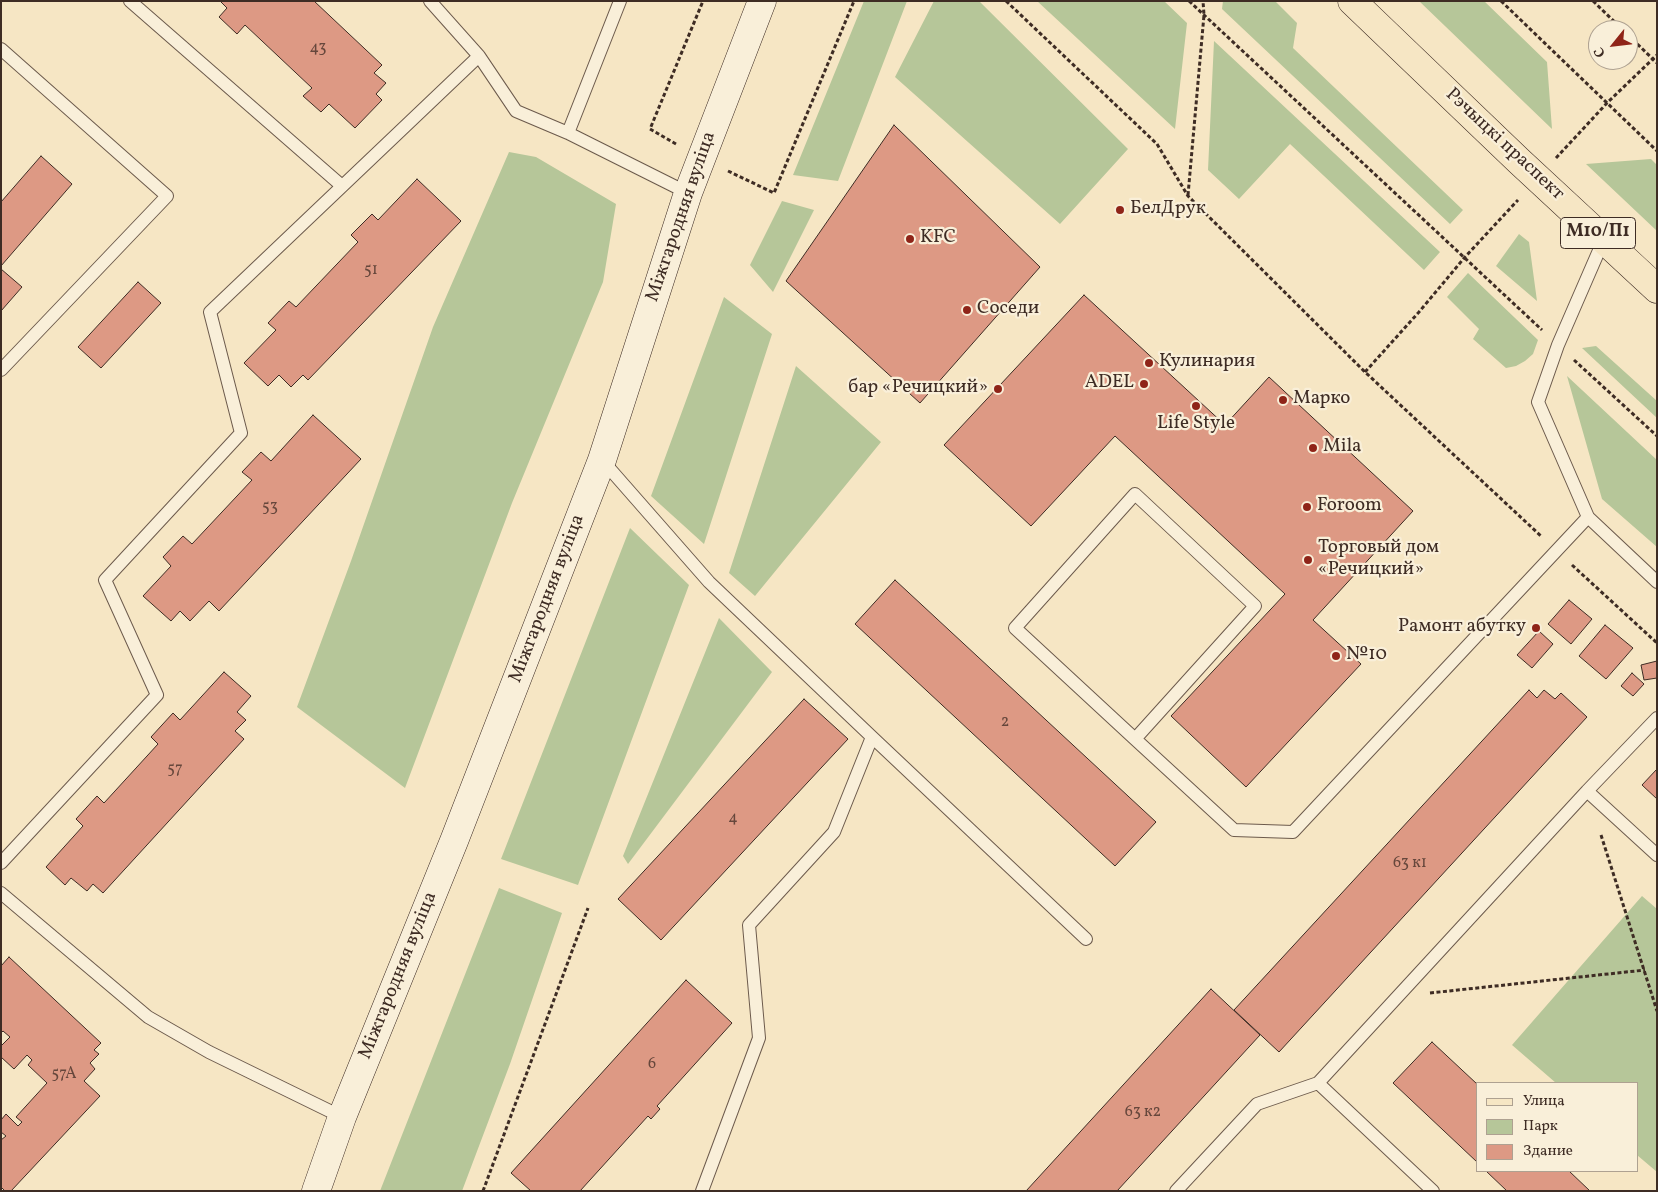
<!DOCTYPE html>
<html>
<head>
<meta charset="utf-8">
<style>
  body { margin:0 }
  #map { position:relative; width:1658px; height:1192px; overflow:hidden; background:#f6e6c4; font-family:Vollkorn,serif }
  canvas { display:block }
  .frame { position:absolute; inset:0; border:2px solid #3e2c24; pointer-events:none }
  .legend { position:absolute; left:1476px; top:1082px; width:162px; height:90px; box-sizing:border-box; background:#f9efd9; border:1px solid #aea191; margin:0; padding:6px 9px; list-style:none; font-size:15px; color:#3e2c24 }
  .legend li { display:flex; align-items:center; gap:10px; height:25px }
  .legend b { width:25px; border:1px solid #aea191 }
  .north { position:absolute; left:1588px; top:20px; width:50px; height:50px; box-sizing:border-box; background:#f9efd9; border:1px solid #aea191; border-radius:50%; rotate:241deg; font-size:14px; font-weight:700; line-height:20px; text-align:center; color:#3e2c24 }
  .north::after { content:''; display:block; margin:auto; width:18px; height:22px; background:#8f2418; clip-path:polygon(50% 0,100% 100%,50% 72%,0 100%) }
</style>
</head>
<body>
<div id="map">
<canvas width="1658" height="1192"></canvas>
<div class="frame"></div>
<ul class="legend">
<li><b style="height:6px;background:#f6e6c4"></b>Улица</li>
<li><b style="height:14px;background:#b6c699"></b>Парк</li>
<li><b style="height:14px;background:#dd9984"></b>Здание</li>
</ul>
<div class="north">С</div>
</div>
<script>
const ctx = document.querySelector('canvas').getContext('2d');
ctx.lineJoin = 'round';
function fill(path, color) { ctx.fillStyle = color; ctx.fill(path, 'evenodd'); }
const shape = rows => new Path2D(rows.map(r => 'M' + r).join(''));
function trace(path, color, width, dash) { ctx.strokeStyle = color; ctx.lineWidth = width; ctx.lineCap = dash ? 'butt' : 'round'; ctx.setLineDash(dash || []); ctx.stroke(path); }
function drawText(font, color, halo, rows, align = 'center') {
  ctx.font = font + ' Vollkorn,serif'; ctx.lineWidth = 4.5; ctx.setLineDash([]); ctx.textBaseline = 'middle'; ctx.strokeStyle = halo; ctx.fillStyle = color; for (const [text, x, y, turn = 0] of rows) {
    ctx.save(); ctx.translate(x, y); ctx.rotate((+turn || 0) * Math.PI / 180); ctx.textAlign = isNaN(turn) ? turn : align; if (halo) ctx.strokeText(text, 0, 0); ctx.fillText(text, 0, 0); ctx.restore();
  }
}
fill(shape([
  [864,1,907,1,838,181,793,175],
  [934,1,979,1,1128,149,1060,224,895,77],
  [1037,1,1164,1,1187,23,1175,129],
  [1223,1,1275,1,1297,23,1293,48,1463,210,1450,224,1222,9],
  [1419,1,1484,1,1547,62,1552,129],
  [1214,41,1440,252,1424,270,1290,144,1239,199,1208,170],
  [509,152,536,157,616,204,603,282,512,503,405,788,297,707,351,561,433,327],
  [1651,159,1657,165,1657,231,1586,164],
  [782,201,814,210,773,292,750,265],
  [1519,234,1529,242,1537,301,1496,266],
  [1468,273,1538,340,1533,354,1525,361,1516,366,1506,368,1473,339,1479,329,1447,297],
  [724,297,772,334,704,544,651,496],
  [1596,346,1657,401,1657,418,1582,348],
  [796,366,881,442,755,596,729,573],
  [1567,376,1657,460,1657,547,1602,499],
  [630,528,689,585,578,885,501,859],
  [719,618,772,672,628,864,623,856],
  [499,888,562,913,510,1064,462,1191,380,1191],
  [1642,896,1657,909,1657,1172,1637,1155,1637,1083,1556,1083,1512,1045]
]), '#b6c699');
const building = shape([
  [220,1,314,1,382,65,374,73,386,83,376,94,382,100,355,128,329,104,321,112,303,96,312,88,245,25,237,34,219,17,227,8,220,1],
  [894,125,1040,267,920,403,786,281,894,125],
  [41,156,72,184,1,266,1,202,41,156],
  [417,179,461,221,308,380,303,375,291,387,279,375,268,386,244,363,276,330,268,323,289,301,296,307,358,242,351,235,372,214,378,220,417,179],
  [1,269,22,287,1,311,1,269],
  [138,282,161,303,101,368,78,347,138,282],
  [1084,295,1225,425,1269,377,1413,511,1313,620,1361,664,1246,787,1171,716,1285,594,1115,436,1031,526,944,445,1084,295],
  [313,415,361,459,219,611,209,601,190,621,180,611,171,621,143,596,171,566,163,557,183,536,192,544,252,480,242,472,261,452,271,461,313,415],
  [895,580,1156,822,1115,866,855,624,895,580],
  [1569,600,1592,619,1571,644,1548,624,1569,600],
  [1605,625,1633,648,1606,679,1579,656,1605,625],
  [1539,631,1553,644,1532,668,1517,655,1539,631],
  [1657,661,1657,678,1644,680,1641,665,1657,661],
  [224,672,251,696,237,712,246,720,235,731,244,739,103,893,93,884,87,891,71,878,65,885,46,867,83,826,76,819,97,796,104,803,158,744,151,737,173,713,180,720,224,672],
  [1632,673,1644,684,1633,696,1621,686,1632,673],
  [1529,690,1537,698,1544,690,1555,699,1561,693,1587,717,1279,1052,1234,1010,1529,690],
  [804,699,848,739,661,940,618,899,804,699],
  [1657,769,1657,799,1642,785,1657,769],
  [9,957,101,1043,94,1050,99,1054,90,1063,95,1069,84,1081,100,1096,11,1191,5,1191,1,1187,1,1140,6,1136,1,1132,1,1120,6,1114,18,1126,22,1122,16,1117,47,1083,28,1065,32,1060,27,1055,14,1069,1,1057,1,1046,10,1037,3,1031,1,1033,1,966,9,957],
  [686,980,732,1023,657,1106,660,1109,651,1119,648,1116,580,1191,531,1191,511,1173,686,980],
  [1211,989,1260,1035,1117,1191,1026,1191,1211,989],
  [1432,1042,1477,1084,1477,1162,1393,1083,1432,1042],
  [1486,1171,1569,1171,1590,1191,1507,1191,1486,1171]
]);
fill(building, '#dd9984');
trace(building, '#3e2c24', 1);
const service = shape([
  [130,1,342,186],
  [430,1,479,56],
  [1,49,167,196,1,370],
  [568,133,620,1],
  [1604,239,1558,345,1538,402,1588,517,1657,582],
  [602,460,709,582,872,737,834,832,749,925,759,1038,702,1191],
  [1657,718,1587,791,1657,855],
  [872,737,1086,939],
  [1135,739,1255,606,1135,494,1015,628,1135,739,1234,830,1293,832,1588,517],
  [1,863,157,695,105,580,241,433,210,312,479,56,516,111,568,133,688,193],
  [1,893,148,1017,209,1052,342,1117],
  [1176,1191,1257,1104,1318,1083],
  [1433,1191,1318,1083,1587,791]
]);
const secondary = shape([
  [316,1191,342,1117,454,841,602,460,688,193,762,1]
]);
const primary = shape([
  [1352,1,1519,161,1657,289]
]);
trace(service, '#6c5a4c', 14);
trace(secondary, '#3e2c24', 29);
trace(primary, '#3e2c24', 29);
trace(shape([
  [1006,1,1157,144,1188,196,1365,372,1542,537],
  [1189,1,1542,330],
  [1501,1,1657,151],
  [1593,1,1623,30],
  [1628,35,1657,63],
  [676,144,650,129,703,1],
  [1556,158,1607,103,1657,55],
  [728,171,774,193,854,1],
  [1188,195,1204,15,1203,1],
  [1574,360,1657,436],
  [1365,372,1419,312,1465,257,1518,200],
  [1572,565,1657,643],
  [1601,835,1657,1011],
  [1430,993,1645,970],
  [483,1191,588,908]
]), '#3e2c24', 3, [4, 2.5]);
trace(service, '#f9efd9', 12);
trace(secondary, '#f9efd9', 28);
trace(primary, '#f6e6c4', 28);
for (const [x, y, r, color] of [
  [1120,210,5,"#8f2418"],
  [910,239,5,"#8f2418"],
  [967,310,5,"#8f2418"],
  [1149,363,5,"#8f2418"],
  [1144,384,5,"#8f2418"],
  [998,389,5,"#8f2418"],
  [1283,400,5,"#8f2418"],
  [1196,406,5,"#8f2418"],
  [1313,448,5,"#8f2418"],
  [1307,507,5,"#8f2418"],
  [1308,560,5,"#8f2418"],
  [1536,628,5,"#8f2418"],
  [1336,656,5,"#8f2418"]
]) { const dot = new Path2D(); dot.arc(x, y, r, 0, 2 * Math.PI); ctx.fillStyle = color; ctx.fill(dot); trace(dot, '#f9efd9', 2); }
drawText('16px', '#66473c', null, [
  ["43",318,49],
  ["51",371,271],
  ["53",270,508],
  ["2",1005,723],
  ["57",175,770],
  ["4",733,819],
  ["63 к1",1410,864],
  ["6",652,1065],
  ["57А",64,1075],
  ["63 к2",1143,1113]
]);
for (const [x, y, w] of [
  [1598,233,75]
]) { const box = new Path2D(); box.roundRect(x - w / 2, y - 15.5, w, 31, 4); ctx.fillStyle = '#f9efd9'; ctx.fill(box); trace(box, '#3e2c24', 1); }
drawText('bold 18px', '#3e2c24', null, [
  ["М10/П1",1598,233]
]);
drawText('19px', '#3e2c24', '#f9efd9', [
  ["Рэчыцкі праспект",1504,145,43],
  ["Міжгародняя вуліца",682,217,-71],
  ["Міжгародняя вуліца",548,599,-69],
  ["Міжгародняя вуліца",399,976,-68]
]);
drawText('19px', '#3e2c24', '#f9efd9', [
  ["БелДрук",1130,210],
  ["KFC",920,239],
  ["Соседи",977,310],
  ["Кулинария",1159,363],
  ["ADEL",1134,384,"right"],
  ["бар «Речицкий»",988,389,"right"],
  ["Марко",1293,400],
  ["Life Style",1196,425,"center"],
  ["Mila",1323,448],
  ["Foroom",1317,507],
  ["Торговый дом",1318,549],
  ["«Речицкий»",1318,571],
  ["Рамонт абутку",1526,628,"right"],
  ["№10",1346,656]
], 'left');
</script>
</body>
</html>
